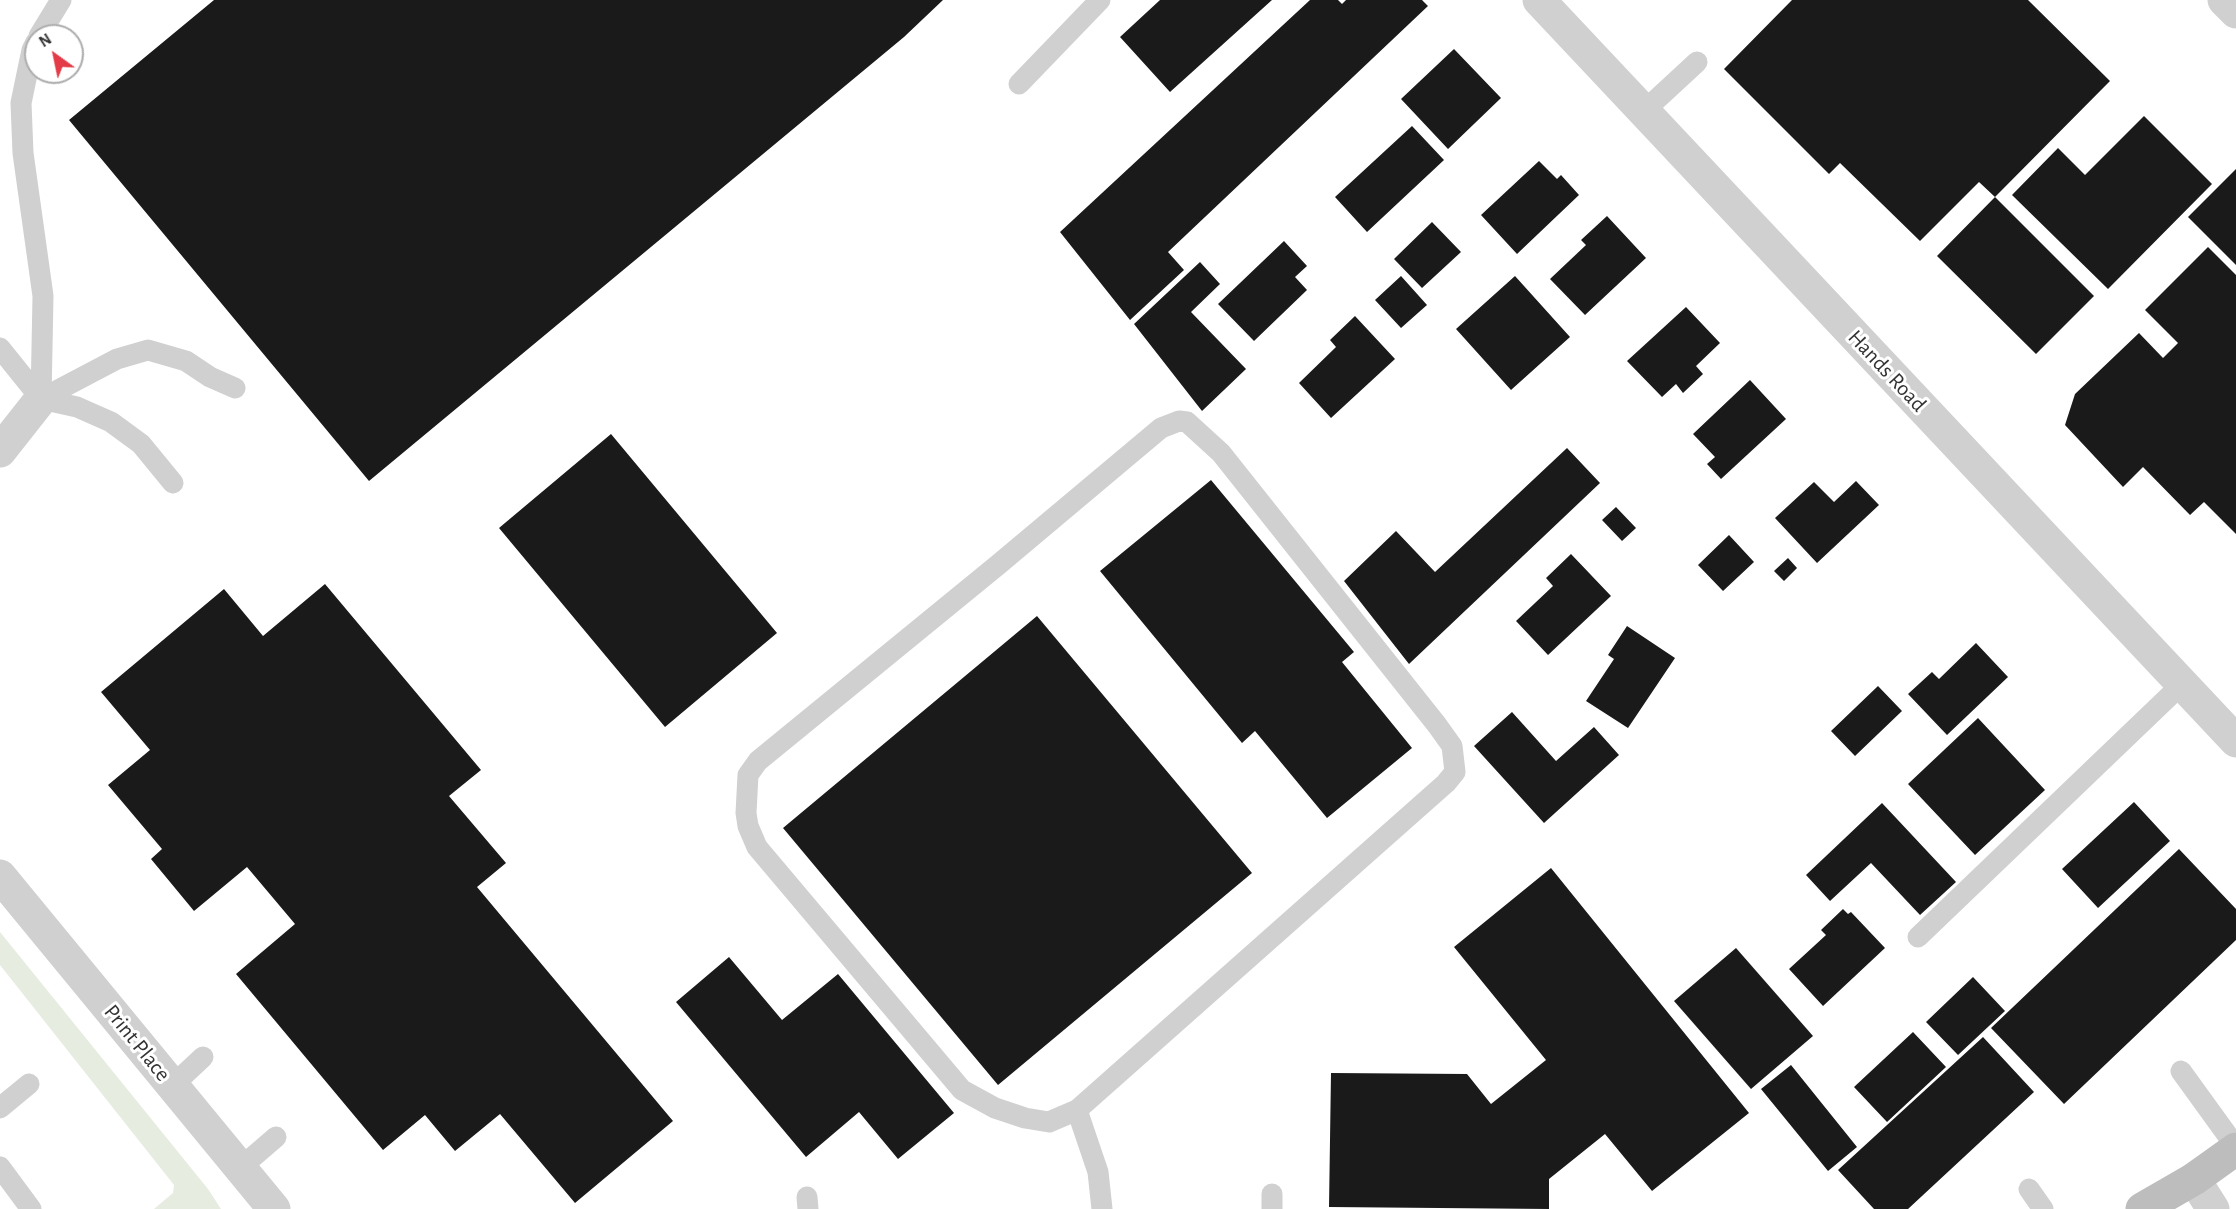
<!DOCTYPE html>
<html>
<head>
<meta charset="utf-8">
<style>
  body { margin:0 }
  #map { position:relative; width:2236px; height:1209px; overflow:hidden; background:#fff; font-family:"Alegreya Sans",sans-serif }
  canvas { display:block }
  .north { position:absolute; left:24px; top:24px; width:60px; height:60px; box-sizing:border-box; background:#fff; border:2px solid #adadad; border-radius:50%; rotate:327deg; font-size:16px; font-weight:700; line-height:24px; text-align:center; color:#333 }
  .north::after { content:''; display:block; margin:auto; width:21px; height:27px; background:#e33c48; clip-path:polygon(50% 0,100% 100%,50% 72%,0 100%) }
</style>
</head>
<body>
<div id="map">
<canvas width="2236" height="1209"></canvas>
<div class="north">N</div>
</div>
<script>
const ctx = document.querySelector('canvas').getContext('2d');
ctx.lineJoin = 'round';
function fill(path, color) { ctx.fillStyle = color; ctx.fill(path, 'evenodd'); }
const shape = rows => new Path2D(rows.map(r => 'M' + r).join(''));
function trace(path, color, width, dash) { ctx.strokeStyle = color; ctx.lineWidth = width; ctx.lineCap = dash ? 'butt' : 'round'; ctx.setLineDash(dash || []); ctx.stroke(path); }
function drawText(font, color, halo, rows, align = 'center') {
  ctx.font = font + ' "Alegreya Sans",sans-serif'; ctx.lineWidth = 6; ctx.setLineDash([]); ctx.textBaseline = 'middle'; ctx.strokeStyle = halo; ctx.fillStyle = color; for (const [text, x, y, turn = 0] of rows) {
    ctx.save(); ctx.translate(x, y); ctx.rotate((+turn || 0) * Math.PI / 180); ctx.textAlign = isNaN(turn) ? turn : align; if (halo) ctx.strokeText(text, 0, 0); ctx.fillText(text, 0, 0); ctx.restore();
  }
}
fill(shape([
  [0,932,208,1189,221,1209,154,1209,173,1193,174,1185,0,965]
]), '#e6ecdf');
fill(shape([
  [214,0,943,0,904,37,369,481,69,120],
  [1160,0,1272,0,1170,92,1120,37],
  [1310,0,1338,0,1342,4,1346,0,1422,0,1428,6,1168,252,1184,270,1130,320,1060,232],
  [1792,0,2028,0,2110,81,1995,197,1979,182,1920,241,1840,163,1829,174,1724,69],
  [1454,49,1501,98,1448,149,1401,99],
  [2144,116,2212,184,2108,289,2012,195,2058,148,2085,175],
  [1412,126,1444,160,1367,232,1335,197],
  [1539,161,1557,179,1561,175,1579,195,1517,254,1481,215],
  [2236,169,2236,265,2188,217],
  [1995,197,2094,296,2036,354,1937,256],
  [1607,216,1646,258,1585,315,1550,279,1586,245,1581,240],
  [1432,222,1461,252,1422,288,1394,259],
  [1284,241,1307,266,1295,277,1307,290,1254,341,1218,304],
  [2208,247,2236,275,2236,534,2204,502,2190,515,2143,467,2123,487,2065,425,2075,394,2139,333,2163,358,2178,343,2145,310],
  [1200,262,1220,284,1191,312,1246,369,1202,411,1134,324],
  [1401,276,1427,305,1401,328,1375,300],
  [1515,276,1570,337,1511,390,1456,329],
  [1686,307,1720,343,1696,366,1703,374,1683,393,1676,384,1662,397,1627,361],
  [1355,316,1395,359,1331,418,1299,383,1336,347,1330,340],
  [1750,380,1786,419,1721,479,1707,464,1715,457,1693,434],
  [611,434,777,633,665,727,499,528],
  [1567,448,1600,483,1409,664,1344,581,1396,531,1435,572],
  [1211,480,1354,652,1342,662,1412,748,1327,818,1255,731,1242,743,1100,571],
  [1856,481,1879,505,1817,563,1775,518,1814,482,1834,502],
  [1616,507,1636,528,1622,541,1602,520],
  [1729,535,1754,562,1723,591,1698,565],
  [1571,554,1611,596,1548,655,1516,621,1553,586,1546,578],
  [1788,558,1797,568,1784,581,1774,571],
  [325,584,481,770,449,796,506,863,477,887,673,1121,575,1203,500,1114,455,1151,425,1115,383,1150,236,974,295,924,247,867,194,911,151,859,162,849,108,785,150,750,101,692,224,589,263,636],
  [1037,616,1252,873,998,1085,783,828],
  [1627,626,1675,658,1628,728,1586,701,1614,659,1608,655],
  [1976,643,2008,677,1947,735,1908,694,1932,672,1939,679],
  [1878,686,1902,711,1855,756,1831,731],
  [1512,712,1556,761,1594,727,1619,755,1544,823,1474,746],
  [1978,718,2045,790,1975,855,1908,784],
  [2134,802,2170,841,2098,908,2062,869],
  [1882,803,1956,882,1920,915,1871,863,1830,901,1806,875],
  [2179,849,2236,909,2236,940,2064,1104,1991,1028],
  [1551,868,1749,1113,1652,1191,1605,1134,1549,1179,1549,1209,1329,1207,1331,1073,1467,1074,1491,1104,1546,1060,1454,947],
  [1843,909,1848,914,1851,912,1885,948,1823,1006,1789,969,1826,935,1821,930],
  [1736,948,1813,1036,1751,1089,1674,1001],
  [729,957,782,1020,838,974,954,1113,898,1159,859,1112,806,1157,676,1002],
  [1973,977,2005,1011,1958,1055,1926,1022],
  [1913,1032,1946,1067,1887,1122,1854,1087],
  [1983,1037,2034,1092,1908,1209,1874,1209,1838,1170],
  [1791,1065,1857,1147,1828,1171,1761,1089]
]), '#1a1a1a');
trace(shape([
  [39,36,61,0],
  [36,42,32,50,21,103,23,153,43,296,41,399],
  [1019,84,1100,0],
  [1644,111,1697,62],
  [0,348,41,399,77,407,111,422,141,444,173,483],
  [41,399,117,359,148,350,186,361,210,377,235,388],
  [1918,937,2182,684],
  [2181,1071,2236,1147],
  [172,1086,203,1057],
  [0,1108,29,1084],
  [1077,1110,1049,1122,1025,1118,995,1108,962,1090,757,847,748,826,746,813,748,775,758,761,999,564,1161,428,1179,421,1187,422,1221,453,1437,725,1452,746,1455,772,1446,783,1077,1110,1098,1172,1102,1209],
  [0,1167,31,1209],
  [240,1168,276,1137],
  [2029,1189,2043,1209],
  [807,1197,808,1209],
  [1272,1209,1272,1194]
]), '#d0d0d0', 21);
trace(shape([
  [1539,0,2236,741],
  [2224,0,2236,12],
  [0,451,41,399],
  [0,876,274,1209],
  [2194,1179,2213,1209]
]), '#d0d0d0', 33);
trace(shape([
  [2142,1209,2194,1179,2236,1149]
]), '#bdbdbd', 33);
drawText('22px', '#333', '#fff', [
  ["Hands Road",1887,371,47],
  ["Print Place",137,1043,51]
]);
</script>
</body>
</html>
